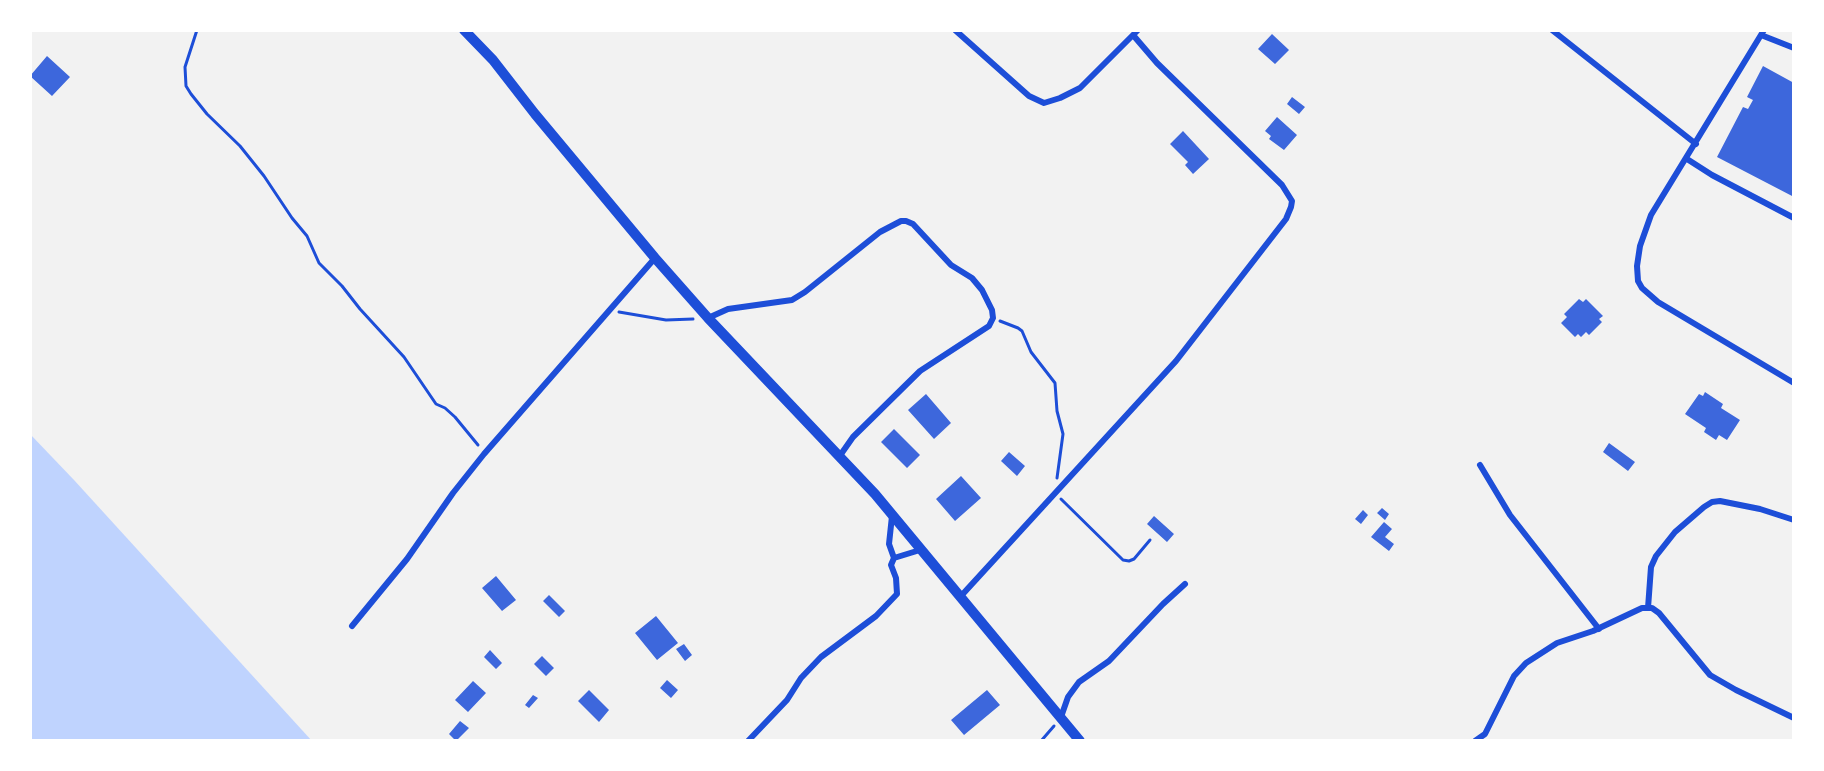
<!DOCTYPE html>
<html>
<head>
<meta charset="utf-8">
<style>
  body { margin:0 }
  #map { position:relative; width:1824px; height:771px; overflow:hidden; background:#f2f2f2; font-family:Lato,sans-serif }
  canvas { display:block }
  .frame { position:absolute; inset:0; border:32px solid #fff; pointer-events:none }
</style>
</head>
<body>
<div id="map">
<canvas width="1824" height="771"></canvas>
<div class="frame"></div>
</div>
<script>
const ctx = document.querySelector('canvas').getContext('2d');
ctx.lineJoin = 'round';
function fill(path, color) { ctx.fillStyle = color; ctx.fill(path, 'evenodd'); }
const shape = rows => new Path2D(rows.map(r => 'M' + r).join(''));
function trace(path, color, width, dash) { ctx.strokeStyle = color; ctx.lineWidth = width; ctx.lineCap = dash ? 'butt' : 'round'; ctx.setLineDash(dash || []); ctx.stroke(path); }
fill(shape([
  [30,434,74,480,312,741,30,741]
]), '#bfd3fe');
fill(shape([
  [1272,34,1289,50,1275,64,1258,49],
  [47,56,70,77,52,96,30,76],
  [1763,66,1794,83,1794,197,1717,157,1743,107,1748,109,1753,100,1747,97],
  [1292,97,1305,107,1299,114,1287,104],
  [1277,117,1297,135,1284,150,1269,139,1271,136,1265,131],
  [1183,131,1209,159,1193,174,1185,165,1188,162,1170,144],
  [1579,299,1583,302,1586,299,1603,316,1599,319,1602,322,1589,335,1586,332,1581,337,1578,334,1575,337,1561,323,1567,317,1564,314],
  [1705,392,1723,404,1721,408,1740,420,1727,440,1719,435,1716,440,1704,432,1706,428,1685,414,1699,394,1703,396],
  [926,394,951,423,934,439,908,410],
  [894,429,920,455,907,468,881,442],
  [1609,443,1635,462,1628,471,1603,452],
  [1009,452,1025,466,1017,476,1001,461],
  [961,476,981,498,955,521,936,499],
  [1382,508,1389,514,1385,520,1377,513],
  [1363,510,1368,515,1361,524,1355,519],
  [1154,516,1174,534,1167,542,1147,524],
  [1384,522,1392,529,1385,537,1394,544,1389,551,1371,537],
  [496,576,516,600,502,611,482,588],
  [549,595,565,611,559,617,543,601],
  [656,616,678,643,657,660,635,633],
  [684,644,692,655,685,661,676,649],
  [490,650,502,663,496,669,484,657],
  [542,656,554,668,546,676,534,664],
  [667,680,678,690,671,698,660,688],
  [473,681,486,693,468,712,455,700],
  [589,690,609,710,599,722,578,701],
  [987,690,1000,705,964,735,951,720],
  [533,695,538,698,529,708,525,705],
  [460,721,469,728,456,741,449,734]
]), '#3d67dc');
trace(shape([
  [197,30,185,67,186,86,191,94,207,114,240,146,264,176,292,218,307,236,319,263,342,286,360,309,404,357,436,404,445,408,455,417,478,445],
  [619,312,666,320,693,319],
  [1000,321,1018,328,1022,331,1031,352,1055,383,1057,411,1063,434,1057,478],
  [1061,499,1123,560,1129,561,1134,559,1150,540],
  [1041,741,1054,726]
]), '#1d4ed8', 3);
trace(shape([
  [955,30,1029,96,1044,103,1060,98,1080,88,1138,30],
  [1552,30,1696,144],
  [1764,30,1651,215,1640,246,1637,266,1638,281,1642,288,1658,302,1794,383],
  [1761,35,1794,48],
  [1687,159,1712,175,1794,218],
  [708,318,728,309,792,300,805,292,880,232,901,221,906,221,913,224,951,265,972,278,982,290,992,310,993,318,989,326,920,371,853,437,839,457],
  [1480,465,1510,515,1599,629],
  [892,516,889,544,894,558],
  [961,596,1176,361,1286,219,1291,207,1292,201,1282,185,1157,63,1133,35],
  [1648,608,1651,567,1656,556,1675,532,1704,507,1712,502,1720,501,1760,509,1794,520],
  [352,626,407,559,453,493,484,454,655,258],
  [1061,717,1068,697,1079,682,1109,661,1163,604,1185,584],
  [748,741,787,700,801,678,821,657,876,616,897,594,896,578,891,565,894,558,920,550],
  [1475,741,1485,734,1514,676,1526,663,1557,643,1593,631,1642,608,1652,608,1659,613,1710,675,1736,690,1794,718]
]), '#1d4ed8', 6);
trace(shape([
  [464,30,493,60,535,114,655,258,708,318,875,494,1080,741]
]), '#1d4ed8', 10);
</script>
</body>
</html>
